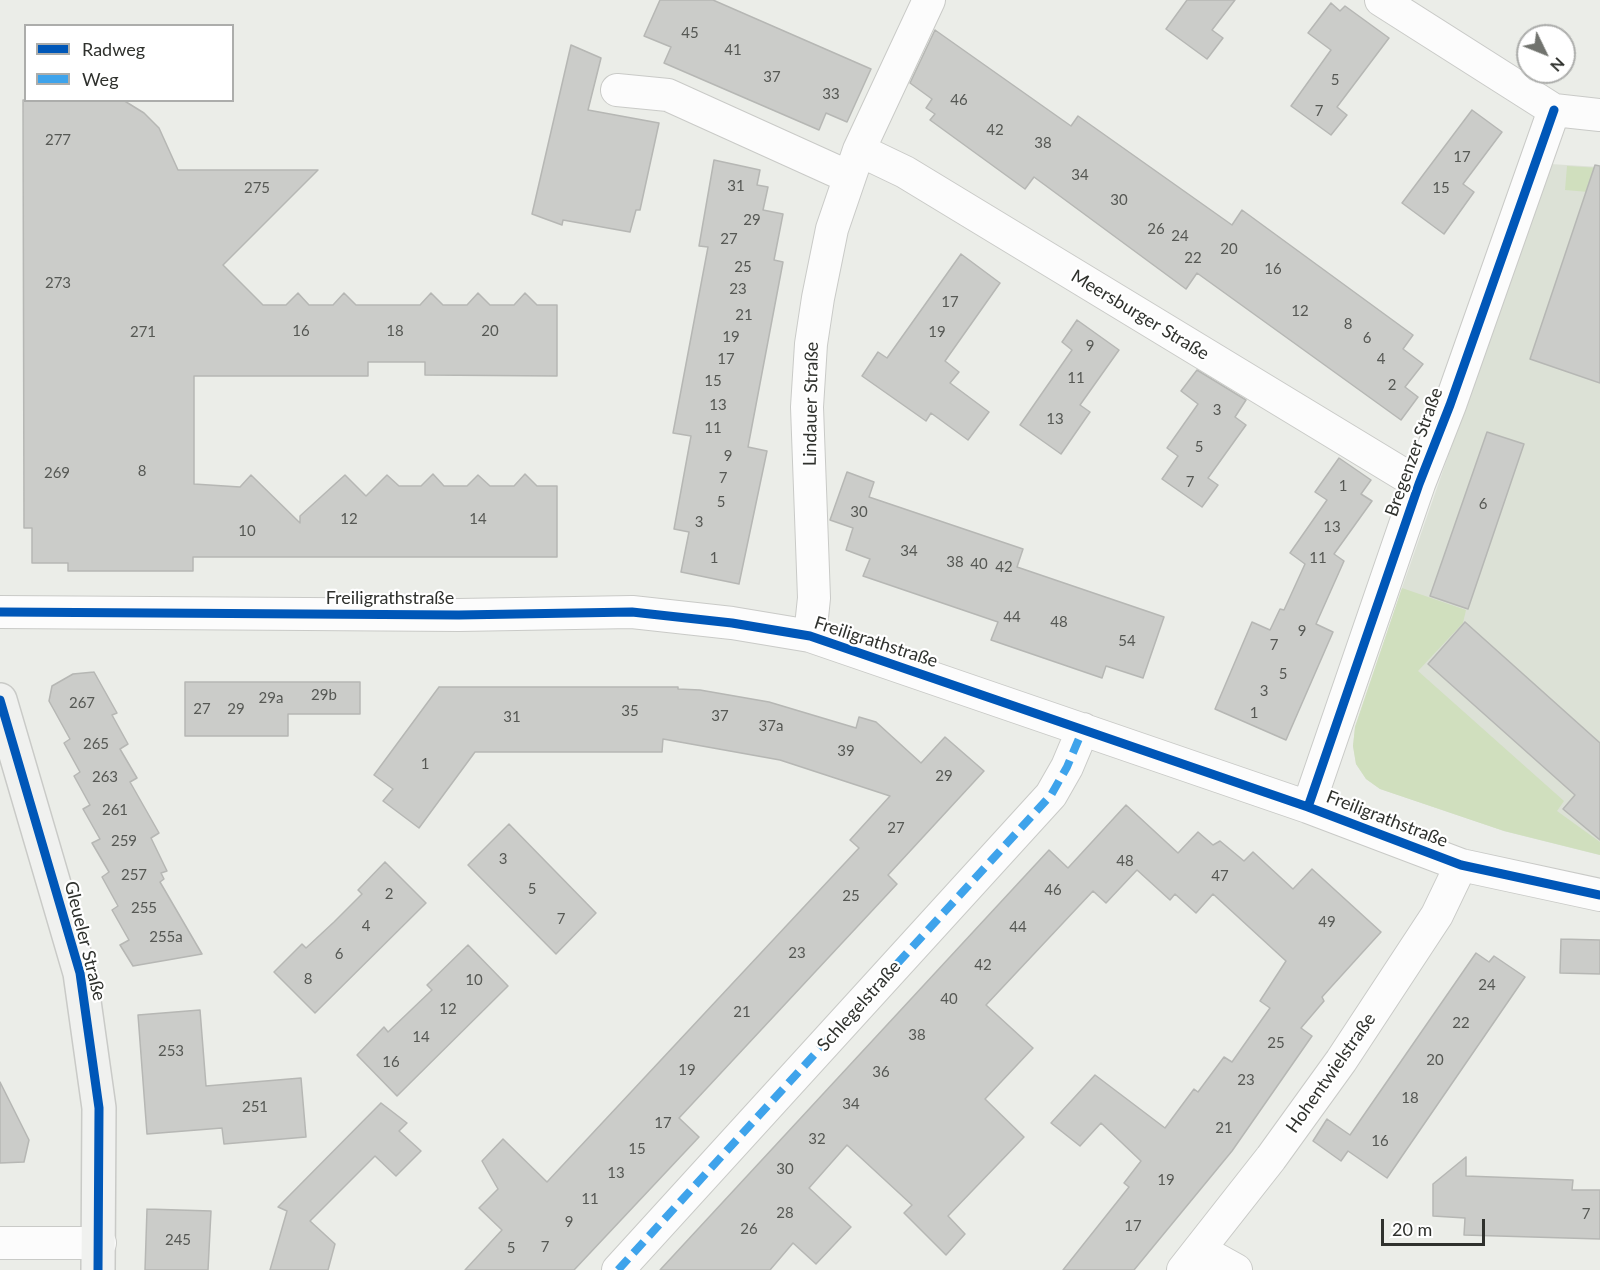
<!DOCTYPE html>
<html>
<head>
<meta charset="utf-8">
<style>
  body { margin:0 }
  #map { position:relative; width:1600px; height:1270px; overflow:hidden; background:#ebede8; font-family:Lato,sans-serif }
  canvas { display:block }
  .legend { position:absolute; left:24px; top:24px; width:210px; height:78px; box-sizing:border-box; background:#fff; border:2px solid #acadab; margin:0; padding:8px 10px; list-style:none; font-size:18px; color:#2f312d }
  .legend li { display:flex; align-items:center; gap:12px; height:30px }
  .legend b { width:30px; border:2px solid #acadab }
  .north { position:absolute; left:1516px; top:24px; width:60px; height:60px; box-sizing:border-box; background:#fff; border:2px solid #acadab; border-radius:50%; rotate:133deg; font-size:16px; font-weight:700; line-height:24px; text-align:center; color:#2f312d }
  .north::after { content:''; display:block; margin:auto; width:21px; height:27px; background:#71736e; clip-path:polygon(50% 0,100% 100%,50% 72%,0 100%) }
  .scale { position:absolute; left:1381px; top:1219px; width:104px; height:27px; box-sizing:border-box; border:3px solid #2f312d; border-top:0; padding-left:8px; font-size:18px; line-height:21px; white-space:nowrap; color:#2f312d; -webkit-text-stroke:4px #fff; paint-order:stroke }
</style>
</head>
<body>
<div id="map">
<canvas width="1600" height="1270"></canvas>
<ul class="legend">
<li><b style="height:8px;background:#0057b8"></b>Radweg</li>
<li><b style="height:8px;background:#3ea3eb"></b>Weg</li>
</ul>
<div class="north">N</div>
<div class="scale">20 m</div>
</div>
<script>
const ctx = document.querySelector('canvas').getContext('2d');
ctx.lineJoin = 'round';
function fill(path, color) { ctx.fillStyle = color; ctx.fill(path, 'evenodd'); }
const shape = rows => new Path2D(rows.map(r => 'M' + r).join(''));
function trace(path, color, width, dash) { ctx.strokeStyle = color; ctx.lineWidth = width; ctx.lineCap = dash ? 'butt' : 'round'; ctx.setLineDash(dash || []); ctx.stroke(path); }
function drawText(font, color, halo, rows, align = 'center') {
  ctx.font = font + ' Lato,sans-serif'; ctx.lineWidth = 4.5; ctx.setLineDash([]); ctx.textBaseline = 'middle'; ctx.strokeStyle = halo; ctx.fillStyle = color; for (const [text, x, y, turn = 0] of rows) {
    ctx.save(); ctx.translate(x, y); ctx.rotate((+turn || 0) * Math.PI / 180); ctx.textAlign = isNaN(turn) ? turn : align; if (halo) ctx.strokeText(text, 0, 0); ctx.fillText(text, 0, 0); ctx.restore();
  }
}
fill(shape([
  [1550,164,1600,167,1600,855,1504,831,1380,789,1366,779,1356,764,1353,746,1355,727,1402,588]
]), '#dce1d6');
fill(shape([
  [1567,166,1600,168,1600,193,1565,190],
  [1402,588,1466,610,1463,623,1418,671,1564,801,1557,811,1600,842,1600,855,1504,831,1380,789,1366,779,1356,764,1353,746,1355,727]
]), '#d0dfbe');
const building = shape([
  [660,0,713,0,871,69,847,122,826,113,819,130,664,63,671,47,644,36,660,0],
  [1187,0,1235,0,1212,30,1223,38,1207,59,1166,29,1187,0],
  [1331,3,1340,11,1345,6,1389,38,1337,107,1347,115,1331,135,1291,106,1331,50,1308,33,1331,3],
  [935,30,1071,126,1078,116,1232,225,1242,210,1413,335,1403,349,1423,364,1405,387,1418,397,1401,420,1197,273,1186,289,1034,177,1025,189,930,120,935,114,926,108,932,99,910,83,935,30],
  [571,45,601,58,588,110,659,123,640,210,636,210,630,232,563,220,562,225,532,214,571,45],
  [23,100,123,100,144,113,159,128,178,170,318,170,223,265,263,305,286,305,298,293,309,305,333,305,344,293,356,305,420,305,431,293,443,305,467,305,478,293,490,305,514,305,525,293,537,305,557,305,557,376,425,375,425,362,368,362,368,376,194,376,194,484,240,487,251,475,300,523,300,516,345,475,366,496,387,475,399,486,421,486,433,474,444,486,467,486,478,475,490,486,514,486,525,474,537,486,557,486,557,557,193,557,193,571,68,571,68,563,32,563,32,528,24,528,23,100],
  [1472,110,1502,132,1463,184,1474,192,1444,234,1402,203,1472,110],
  [714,160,760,170,757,185,768,187,763,210,783,214,774,260,783,262,748,447,767,451,739,584,681,572,689,532,674,529,691,436,673,433,708,247,699,246,714,160],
  [1595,165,1600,166,1600,383,1530,359,1595,165],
  [961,254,1000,283,945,361,959,372,950,383,989,412,968,440,931,413,926,421,862,376,878,352,887,358,961,254],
  [1077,320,1119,350,1080,405,1090,412,1061,454,1020,425,1072,350,1062,342,1077,320],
  [1197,370,1246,400,1235,417,1246,425,1208,478,1218,485,1202,507,1162,479,1178,456,1167,448,1198,404,1181,391,1197,370],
  [1487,432,1524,444,1468,609,1430,596,1487,432],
  [1339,458,1371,480,1361,494,1372,501,1334,554,1344,561,1316,624,1333,632,1286,740,1215,709,1252,622,1270,630,1280,609,1284,610,1305,564,1290,553,1327,500,1315,492,1339,458],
  [847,472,874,482,869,497,1023,549,1017,567,1164,617,1143,678,1106,666,1102,678,991,640,998,622,863,576,870,559,846,550,853,528,830,520,847,472],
  [1465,622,1600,743,1600,840,1563,809,1575,795,1428,664,1465,622],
  [94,672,117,713,112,715,128,744,120,749,137,778,130,782,159,833,151,838,167,871,161,873,164,879,160,882,202,954,133,966,120,945,129,940,112,910,118,906,102,877,109,872,92,843,100,839,83,809,90,805,74,776,80,772,64,743,70,739,49,701,52,686,73,674,94,672],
  [185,682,360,682,360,714,288,714,288,736,185,736,185,682],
  [439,687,678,687,678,689,700,690,769,702,856,728,859,717,876,722,921,763,945,737,984,771,888,875,897,884,679,1118,699,1137,574,1270,465,1270,502,1230,479,1208,498,1189,482,1161,503,1139,547,1182,859,848,850,840,890,796,780,760,663,739,662,752,475,752,419,828,383,801,393,789,374,775,439,687],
  [1126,805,1178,853,1198,832,1213,845,1220,841,1244,861,1253,852,1293,889,1312,869,1381,932,1322,997,1324,1001,1301,1028,1312,1036,1232,1151,1134,1270,1063,1270,1129,1187,1124,1183,1141,1161,1101,1123,1080,1146,1051,1123,1095,1075,1165,1128,1194,1089,1198,1092,1224,1057,1232,1062,1270,1008,1260,1001,1286,961,1213,894,1196,913,1175,894,1170,900,1137,870,1106,903,1093,891,986,1005,1033,1048,985,1099,1024,1137,948,1216,965,1234,946,1255,904,1213,912,1205,847,1145,809,1188,851,1227,816,1264,793,1243,770,1270,660,1270,1049,850,1068,868,1126,805],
  [509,824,596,913,556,954,468,865,509,824],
  [385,862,426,903,315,1013,274,972,302,944,306,948,334,922,362,894,358,890,385,862],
  [1561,939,1600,940,1600,974,1560,973,1561,939],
  [468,945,508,986,397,1096,357,1055,384,1027,388,1032,432,990,427,985,468,945],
  [1476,953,1489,962,1494,956,1525,977,1387,1178,1348,1151,1341,1161,1313,1141,1327,1119,1350,1135,1476,953],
  [200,1010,206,1086,301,1078,306,1137,224,1144,222,1128,147,1134,138,1015,200,1010],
  [0,1082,29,1140,24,1162,0,1163,0,1082],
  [381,1103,407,1123,399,1131,421,1151,396,1176,375,1156,310,1221,335,1244,328,1270,270,1270,287,1211,278,1207,381,1103],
  [1466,1157,1466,1176,1573,1180,1572,1190,1600,1190,1600,1239,1464,1235,1465,1218,1433,1216,1433,1184,1466,1157],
  [147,1209,211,1211,208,1270,145,1270,147,1209]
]);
fill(building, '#cbccc9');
trace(building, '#b6b7b4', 1.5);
const minor = shape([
  [1381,0,1554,110,1600,115],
  [617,90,668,95,849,177],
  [859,150,905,172,1419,484],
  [0,612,459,615,632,612,732,623,810,636,1308,807,1461,865,1600,895],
  [810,636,814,598,807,407,811,344,818,298,832,229,859,150,929,0],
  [1308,807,1419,484,1450,405,1554,110],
  [0,1243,100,1243],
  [1200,1250,1236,1270],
  [618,1270,1051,795,1067,767,1083,729],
  [1183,1270,1271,1158,1341,1061,1437,915,1461,865]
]);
const secondary = shape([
  [0,700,80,973,99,1108,98,1270]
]);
trace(minor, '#c9cac7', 34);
trace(secondary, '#c9cac7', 36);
trace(minor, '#fcfcfc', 32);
trace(secondary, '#f0f1ef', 33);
trace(shape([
  [618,1270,1051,795,1067,767,1083,729]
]), '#3ea3eb', 8, [15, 8]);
trace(shape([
  [0,612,459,615,632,612,732,623,810,636,1308,807,1461,865,1600,895],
  [0,700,80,973,99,1108,98,1270],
  [1308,807,1419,484,1450,405,1554,110]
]), '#0057b8', 9);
drawText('15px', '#565854', null, [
  ["45",690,33],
  ["41",733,50],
  ["37",772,77],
  ["5",1335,80],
  ["33",831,94],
  ["46",959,100],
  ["7",1319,111],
  ["42",995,130],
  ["277",58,140],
  ["38",1043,143],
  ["17",1462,157],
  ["34",1080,175],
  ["31",736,186],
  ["275",257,188],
  ["15",1441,188],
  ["30",1119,200],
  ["29",752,220],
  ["26",1156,229],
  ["24",1180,236],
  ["27",729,239],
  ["20",1229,249],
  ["22",1193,258],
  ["25",743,267],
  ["16",1273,269],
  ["273",58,283],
  ["23",738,289],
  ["17",950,302],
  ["12",1300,311],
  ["21",744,315],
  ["8",1348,324],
  ["16",301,331],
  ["18",395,331],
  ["20",490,331],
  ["271",143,332],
  ["19",937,332],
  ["19",731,337],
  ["6",1367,338],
  ["9",1090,346],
  ["17",726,359],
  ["4",1381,359],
  ["11",1076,378],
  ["15",713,381],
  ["2",1392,385],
  ["13",718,405],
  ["3",1217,410],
  ["13",1055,419],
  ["11",713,428],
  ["5",1199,447],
  ["9",728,456],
  ["8",142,471],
  ["269",57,473],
  ["7",723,478],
  ["7",1190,482],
  ["1",1343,486],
  ["5",721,502],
  ["6",1483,504],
  ["30",859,512],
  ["12",349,519],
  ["14",478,519],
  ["3",699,522],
  ["13",1332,527],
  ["10",247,531],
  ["34",909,551],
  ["1",714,558],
  ["11",1318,558],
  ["38",955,562],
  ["40",979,564],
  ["42",1004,567],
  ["44",1012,617],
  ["48",1059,622],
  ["9",1302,631],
  ["54",1127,641],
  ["7",1274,645],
  ["5",1283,674],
  ["3",1264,691],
  ["29b",324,695],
  ["29a",271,698],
  ["267",82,703],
  ["27",202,709],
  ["29",236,709],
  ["35",630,711],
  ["1",1254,713],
  ["37",720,716],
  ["31",512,717],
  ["37a",771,726],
  ["265",96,744],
  ["39",846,751],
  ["1",425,764],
  ["29",944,776],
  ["263",105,777],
  ["261",115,810],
  ["27",896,828],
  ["259",124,841],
  ["3",503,859],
  ["48",1125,861],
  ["257",134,875],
  ["47",1220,876],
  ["5",532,889],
  ["46",1053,890],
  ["2",389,894],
  ["25",851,896],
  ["255",144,908],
  ["7",561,919],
  ["49",1327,922],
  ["4",366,926],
  ["44",1018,927],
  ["255a",166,937],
  ["23",797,953],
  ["6",339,954],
  ["42",983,965],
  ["8",308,979],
  ["10",474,980],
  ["24",1487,985],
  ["40",949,999],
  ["12",448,1009],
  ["21",742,1012],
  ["22",1461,1023],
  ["38",917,1035],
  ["14",421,1037],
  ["25",1276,1043],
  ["253",171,1051],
  ["20",1435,1060],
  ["16",391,1062],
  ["19",687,1070],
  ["36",881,1072],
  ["23",1246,1080],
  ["18",1410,1098],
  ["34",851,1104],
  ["251",255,1107],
  ["17",663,1123],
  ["21",1224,1128],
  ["32",817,1139],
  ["16",1380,1141],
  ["15",637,1149],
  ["30",785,1169],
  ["13",616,1173],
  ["19",1166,1180],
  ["11",590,1199],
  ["28",785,1213],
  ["7",1586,1214],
  ["9",569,1222],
  ["17",1133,1226],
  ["26",749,1229],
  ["245",178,1240],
  ["7",545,1247],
  ["5",511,1248]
]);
drawText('18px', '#2f312d', '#fff', [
  ["Meersburger Straße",1140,315,31],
  ["Lindauer Straße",811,404,-89],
  ["Bregenzer Straße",1414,452,-70],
  ["Freiligrathstraße",390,598],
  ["Freiligrathstraße",876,642,18],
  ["Freiligrathstraße",1387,819,21],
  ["Gleueler Straße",85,941,76],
  ["Schlegelstraße",859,1006,-48],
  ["Hohentwielstraße",1331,1073,-55]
]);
</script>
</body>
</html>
